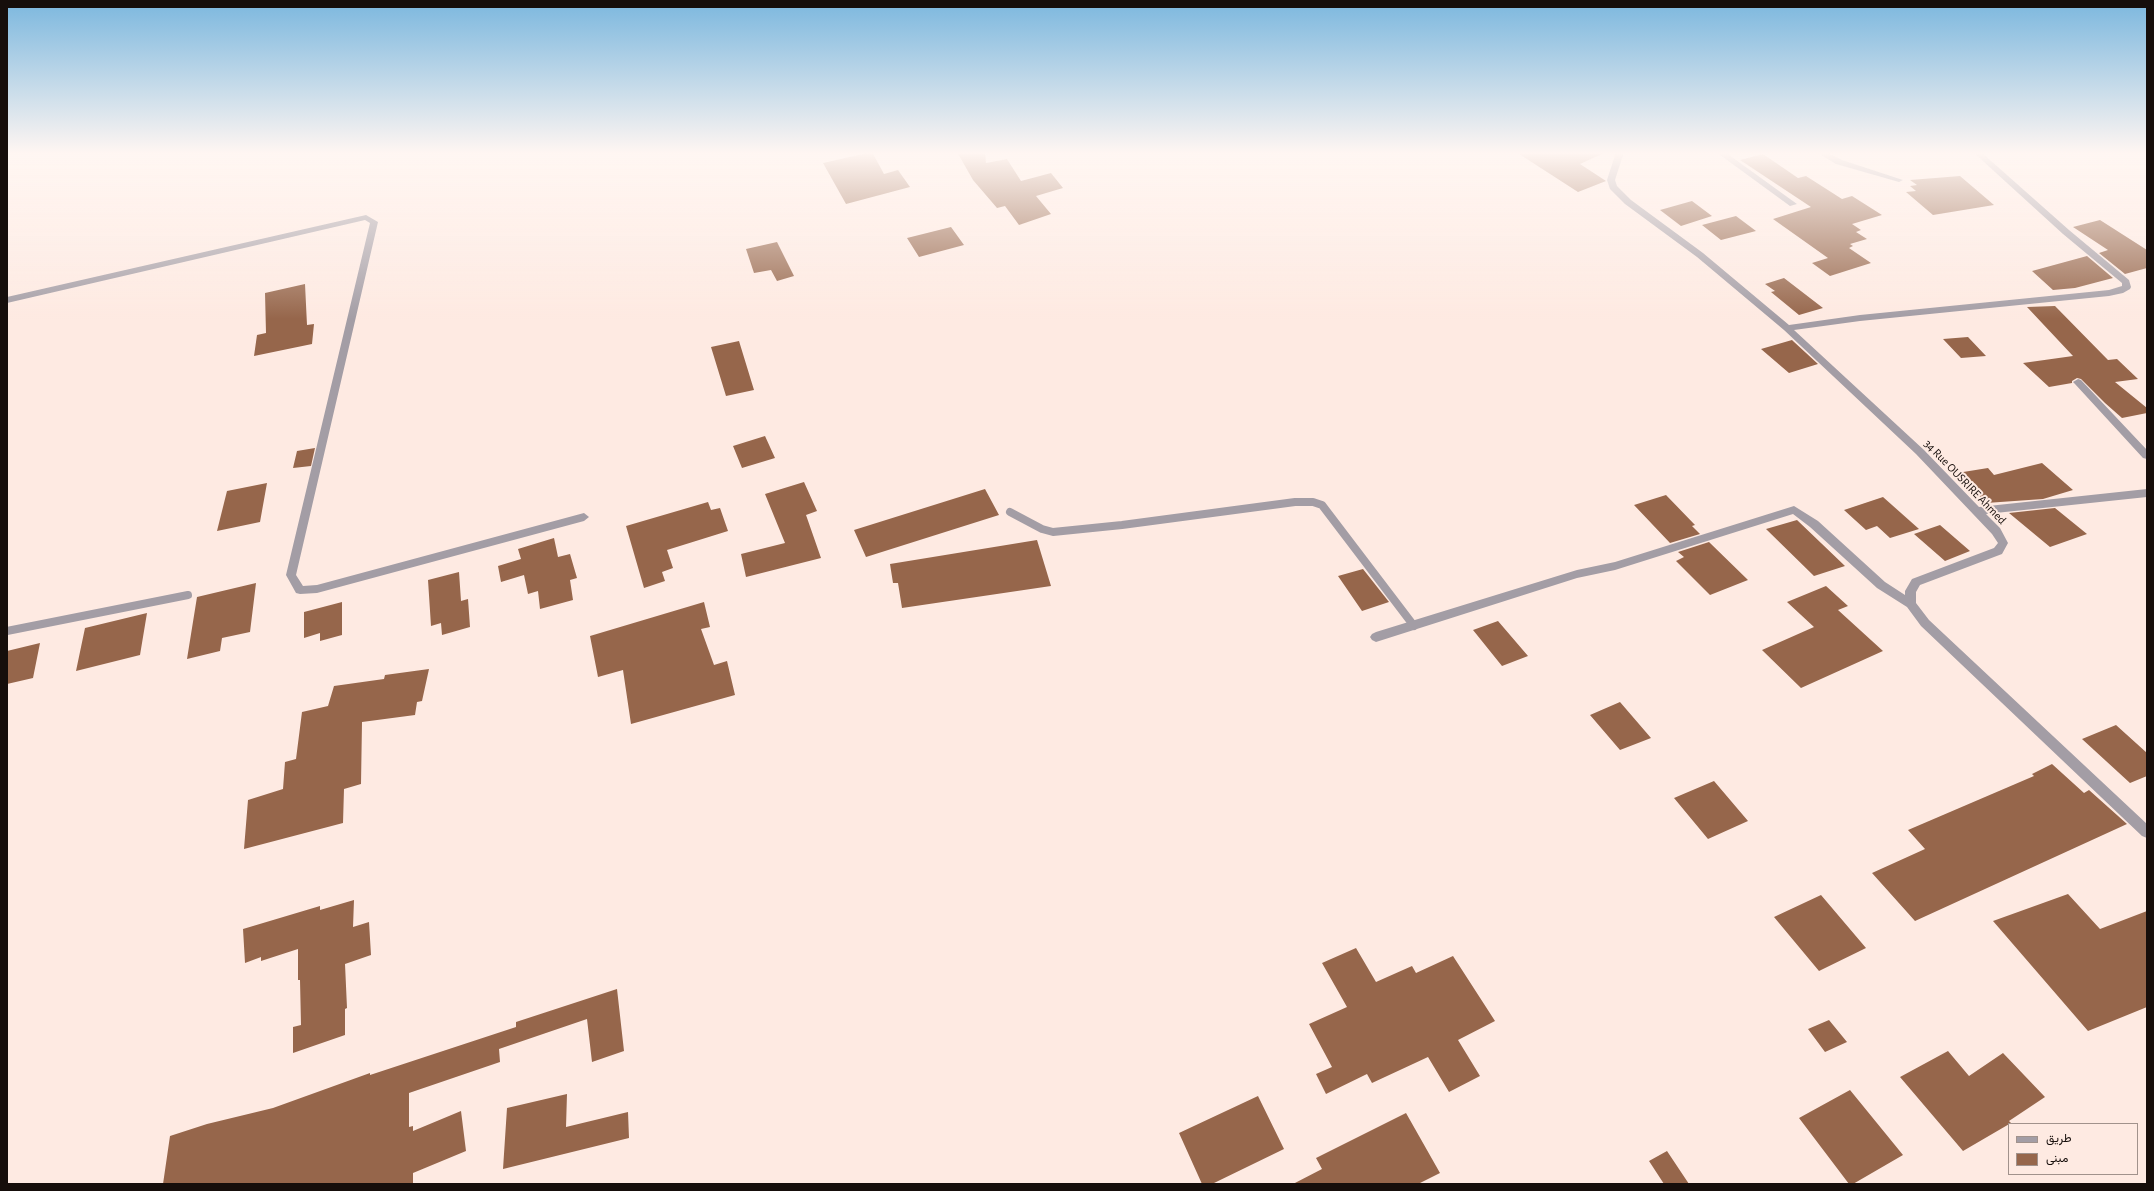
<!DOCTYPE html>
<html>
<head>
<meta charset="utf-8">
<style>
  body { margin:0 }
  #map { position:relative; width:2154px; height:1191px; overflow:hidden; background:#feeae2; font-family:"Alegreya Sans",Vazirmatn,sans-serif }
  canvas { display:block }
  .frame { position:absolute; inset:0; border:8px solid #160e0b; pointer-events:none }
  .legend { position:absolute; left:2008px; top:1123px; width:130px; height:52px; box-sizing:border-box; background:#feeae2; border:1px solid #a1928c; margin:0; padding:5px 7px; list-style:none; font-size:12px; color:#160e0b }
  .legend li { display:flex; align-items:center; gap:8px; height:20px }
  .legend b { width:20px; border:1px solid #a1928c }
</style>
</head>
<body>
<div id="map">
<canvas width="2154" height="1191"></canvas>
<div class="frame"></div>
<ul class="legend">
<li><b style="height:5px;background:#a39da5"></b>طريق</li>
<li><b style="height:11px;background:#96664b"></b>مبنى</li>
</ul>
</div>
<script>
const ctx = document.querySelector('canvas').getContext('2d');
ctx.lineJoin = 'round';
function fill(path, color) { ctx.fillStyle = color; ctx.fill(path, 'evenodd'); }
const shape = rows => new Path2D(rows.map(r => 'M' + r).join(''));
function trace(path, color, width, dash) { ctx.strokeStyle = color; ctx.lineWidth = width; ctx.lineCap = dash ? 'butt' : 'round'; ctx.setLineDash(dash || []); ctx.stroke(path); }
function drawText(font, color, halo, rows, align = 'center') {
  ctx.font = font + ' "Alegreya Sans",sans-serif'; ctx.lineWidth = 4; ctx.setLineDash([]); ctx.textBaseline = 'middle'; ctx.strokeStyle = halo; ctx.fillStyle = color; for (const [text, x, y, turn = 0] of rows) {
    ctx.save(); ctx.translate(x, y); ctx.rotate((+turn || 0) * Math.PI / 180); ctx.textAlign = isNaN(turn) ? turn : align; if (halo) ctx.strokeText(text, 0, 0); ctx.fillText(text, 0, 0); ctx.restore();
  }
}
fill(shape([
  [872,152,884,174,898,170,910,187,846,204,823,163],
  [957,152,985,152,986,163,1007,159,1021,181,1051,173,1063,188,1036,196,1051,214,1019,225,1005,206,997,208,973,180],
  [1516,152,1606,152,1580,164,1606,181,1578,192],
  [1763,154,1798,178,1806,176,1842,199,1852,196,1882,215,1852,224,1861,230,1856,232,1867,239,1850,244,1853,246,1849,248,1871,263,1830,276,1812,263,1828,258,1773,219,1811,207,1740,160],
  [1960,176,1994,205,1933,215,1906,192,1916,191,1910,186,1917,185,1910,180],
  [1692,201,1712,216,1681,226,1660,210],
  [1736,216,1756,231,1721,240,1702,225],
  [2100,220,2147,250,2147,268,2125,274,2099,253,2108,250,2073,227],
  [951,227,964,245,919,257,907,238],
  [777,242,794,276,777,281,771,270,754,273,746,249],
  [2087,256,2113,278,2075,288,2053,290,2032,271],
  [1784,278,1823,308,1799,315,1771,292,1775,291,1765,284],
  [305,284,307,325,314,324,312,344,254,356,257,335,266,333,265,293],
  [2055,306,2108,360,2117,359,2138,379,2115,382,2147,408,2147,413,2122,418,2105,403,2081,379,2077,378,2072,381,2072,383,2049,387,2023,363,2073,356,2027,307],
  [1968,337,1986,356,1961,358,1943,339],
  [1792,340,1793,341,1818,364,1789,373,1761,349],
  [739,341,754,390,726,396,711,347],
  [765,436,775,458,742,468,733,446],
  [315,448,311,466,293,468,297,451],
  [2042,463,2073,490,2043,499,1986,503,1957,473,1988,468,1994,475],
  [804,482,817,511,806,515,821,558,746,577,741,554,785,543,765,494],
  [267,483,260,522,217,531,227,491],
  [985,489,999,515,866,557,854,530],
  [1666,495,1695,525,1692,526,1700,534,1670,543,1634,505],
  [1883,497,1919,529,1890,538,1877,526,1866,530,1844,510],
  [708,502,711,510,720,508,728,531,667,550,673,568,662,572,665,581,644,588,626,526],
  [2055,508,2087,534,2050,547,2009,513],
  [1797,520,1845,566,1814,576,1766,529],
  [1940,525,1970,551,1945,561,1914,534],
  [554,538,558,557,570,554,577,578,570,580,573,600,540,609,538,591,528,594,524,575,501,582,498,566,521,559,518,549],
  [1037,540,1051,586,902,608,898,583,893,583,890,564],
  [1709,542,1748,580,1710,595,1676,561,1684,557,1678,552],
  [1363,569,1389,602,1362,611,1338,576],
  [459,572,461,601,468,599,470,627,442,635,441,623,431,626,428,580],
  [256,583,250,632,222,638,220,651,187,659,197,597],
  [1826,586,1848,606,1838,610,1883,651,1801,688,1762,650,1814,627,1787,602],
  [342,602,342,635,320,641,320,633,304,638,304,612],
  [704,602,710,627,701,629,714,665,727,661,735,695,631,724,623,670,598,677,590,636],
  [147,613,140,655,76,671,85,628],
  [1498,621,1528,656,1502,666,1473,630],
  [40,643,33,678,7,684,7,651],
  [429,669,422,701,417,702,415,715,362,722,361,784,344,789,343,823,244,849,248,800,283,789,285,762,296,759,302,712,328,706,334,686,384,679,385,675],
  [1620,702,1651,738,1620,750,1590,715],
  [2116,725,2147,753,2147,776,2130,783,2082,739],
  [2052,764,2084,793,2089,790,2127,824,1915,921,1872,873,1925,849,1908,830,2034,776,2032,774],
  [1714,781,1748,821,1708,839,1674,798],
  [2068,894,2100,929,2147,911,2147,1007,2088,1031,1993,921],
  [1821,895,1866,948,1819,971,1774,917],
  [354,900,353,927,369,922,371,955,345,964,347,1008,345,1009,345,1035,293,1053,293,1027,301,1025,300,980,298,980,298,949,261,961,261,957,245,963,243,929,320,906,320,910],
  [1356,948,1376,982,1412,966,1416,973,1453,956,1495,1021,1458,1040,1480,1076,1449,1092,1428,1057,1372,1083,1367,1074,1326,1094,1316,1074,1332,1067,1309,1024,1347,1007,1322,963],
  [617,989,624,1051,592,1062,587,1019,499,1049,500,1062,409,1093,409,1127,413,1126,413,1131,461,1111,466,1151,413,1173,413,1184,163,1184,170,1136,207,1124,273,1108,370,1073,370,1075,516,1027,516,1022],
  [1829,1020,1847,1042,1825,1052,1808,1029],
  [1948,1051,1969,1076,2003,1053,2045,1097,2009,1121,2011,1123,1963,1151,1900,1077],
  [1850,1090,1903,1155,1853,1184,1849,1184,1799,1118],
  [567,1094,566,1127,628,1112,629,1138,503,1169,507,1108],
  [1258,1096,1284,1149,1212,1184,1202,1184,1179,1133],
  [1406,1113,1440,1173,1418,1184,1293,1184,1322,1169,1316,1158],
  [1667,1151,1689,1184,1664,1184,1649,1161]
]), '#96664b');
trace(shape([
  [1010,512,1042,529,1053,532,1122,525,1295,502,1313,502,1322,505,1414,626],
  [7,631,188,595]
]), '#a39da5', 8);
fill(shape([
  [1616,152,1624,152,1615,180,1617,186,1631,200,1703,253,1789,325,1860,315,2109,290,2122,286,2122,283,2063,234,1973,152,1981,152,2069,230,2129,280,2131,287,2130,289,2123,293,2109,296,1860,321,1794,330,1924,450,1979,507,2147,489,2147,497,1986,514,2000,528,2008,543,2002,554,1920,585,1916,592,1916,603,1929,620,2147,824,2147,838,2142,836,1921,626,1907,607,1877,588,1810,527,1793,514,1615,570,1577,578,1376,642,1372,640,1370,637,1372,634,1376,632,1577,570,1615,562,1794,506,1818,521,1885,582,1905,595,1905,591,1912,579,1994,548,1998,543,1992,534,1916,454,1784,330,1697,257,1625,204,1610,189,1607,180,1616,152],
  [1716,152,1725,152,1797,204,1790,206,1716,152],
  [1816,152,1826,152,1842,160,1903,180,1899,182,1836,164,1816,152],
  [366,215,378,222,296,575,303,586,317,585,584,513,589,517,584,521,317,593,300,594,296,593,286,575,370,223,365,220,7,303,7,297,366,215],
  [2078,379,2081,380,2147,450,2147,459,2143,458,2075,384,2073,382,2078,379]
]), '#a39da5');
const sky = ctx.createLinearGradient(0, 0, 0, 319);
sky.addColorStop(0, '#7bb7de');
sky.addColorStop(0.48, '#fff6f2');
sky.addColorStop(1, '#fff6f200');
ctx.fillStyle = sky;
ctx.fillRect(0, 0, 2154, 319);
drawText('12px', '#160e0b', '#feeae2', [
  ["34 Rue OUSRIRE Ahmed",1965,482,46]
]);
</script>
</body>
</html>
